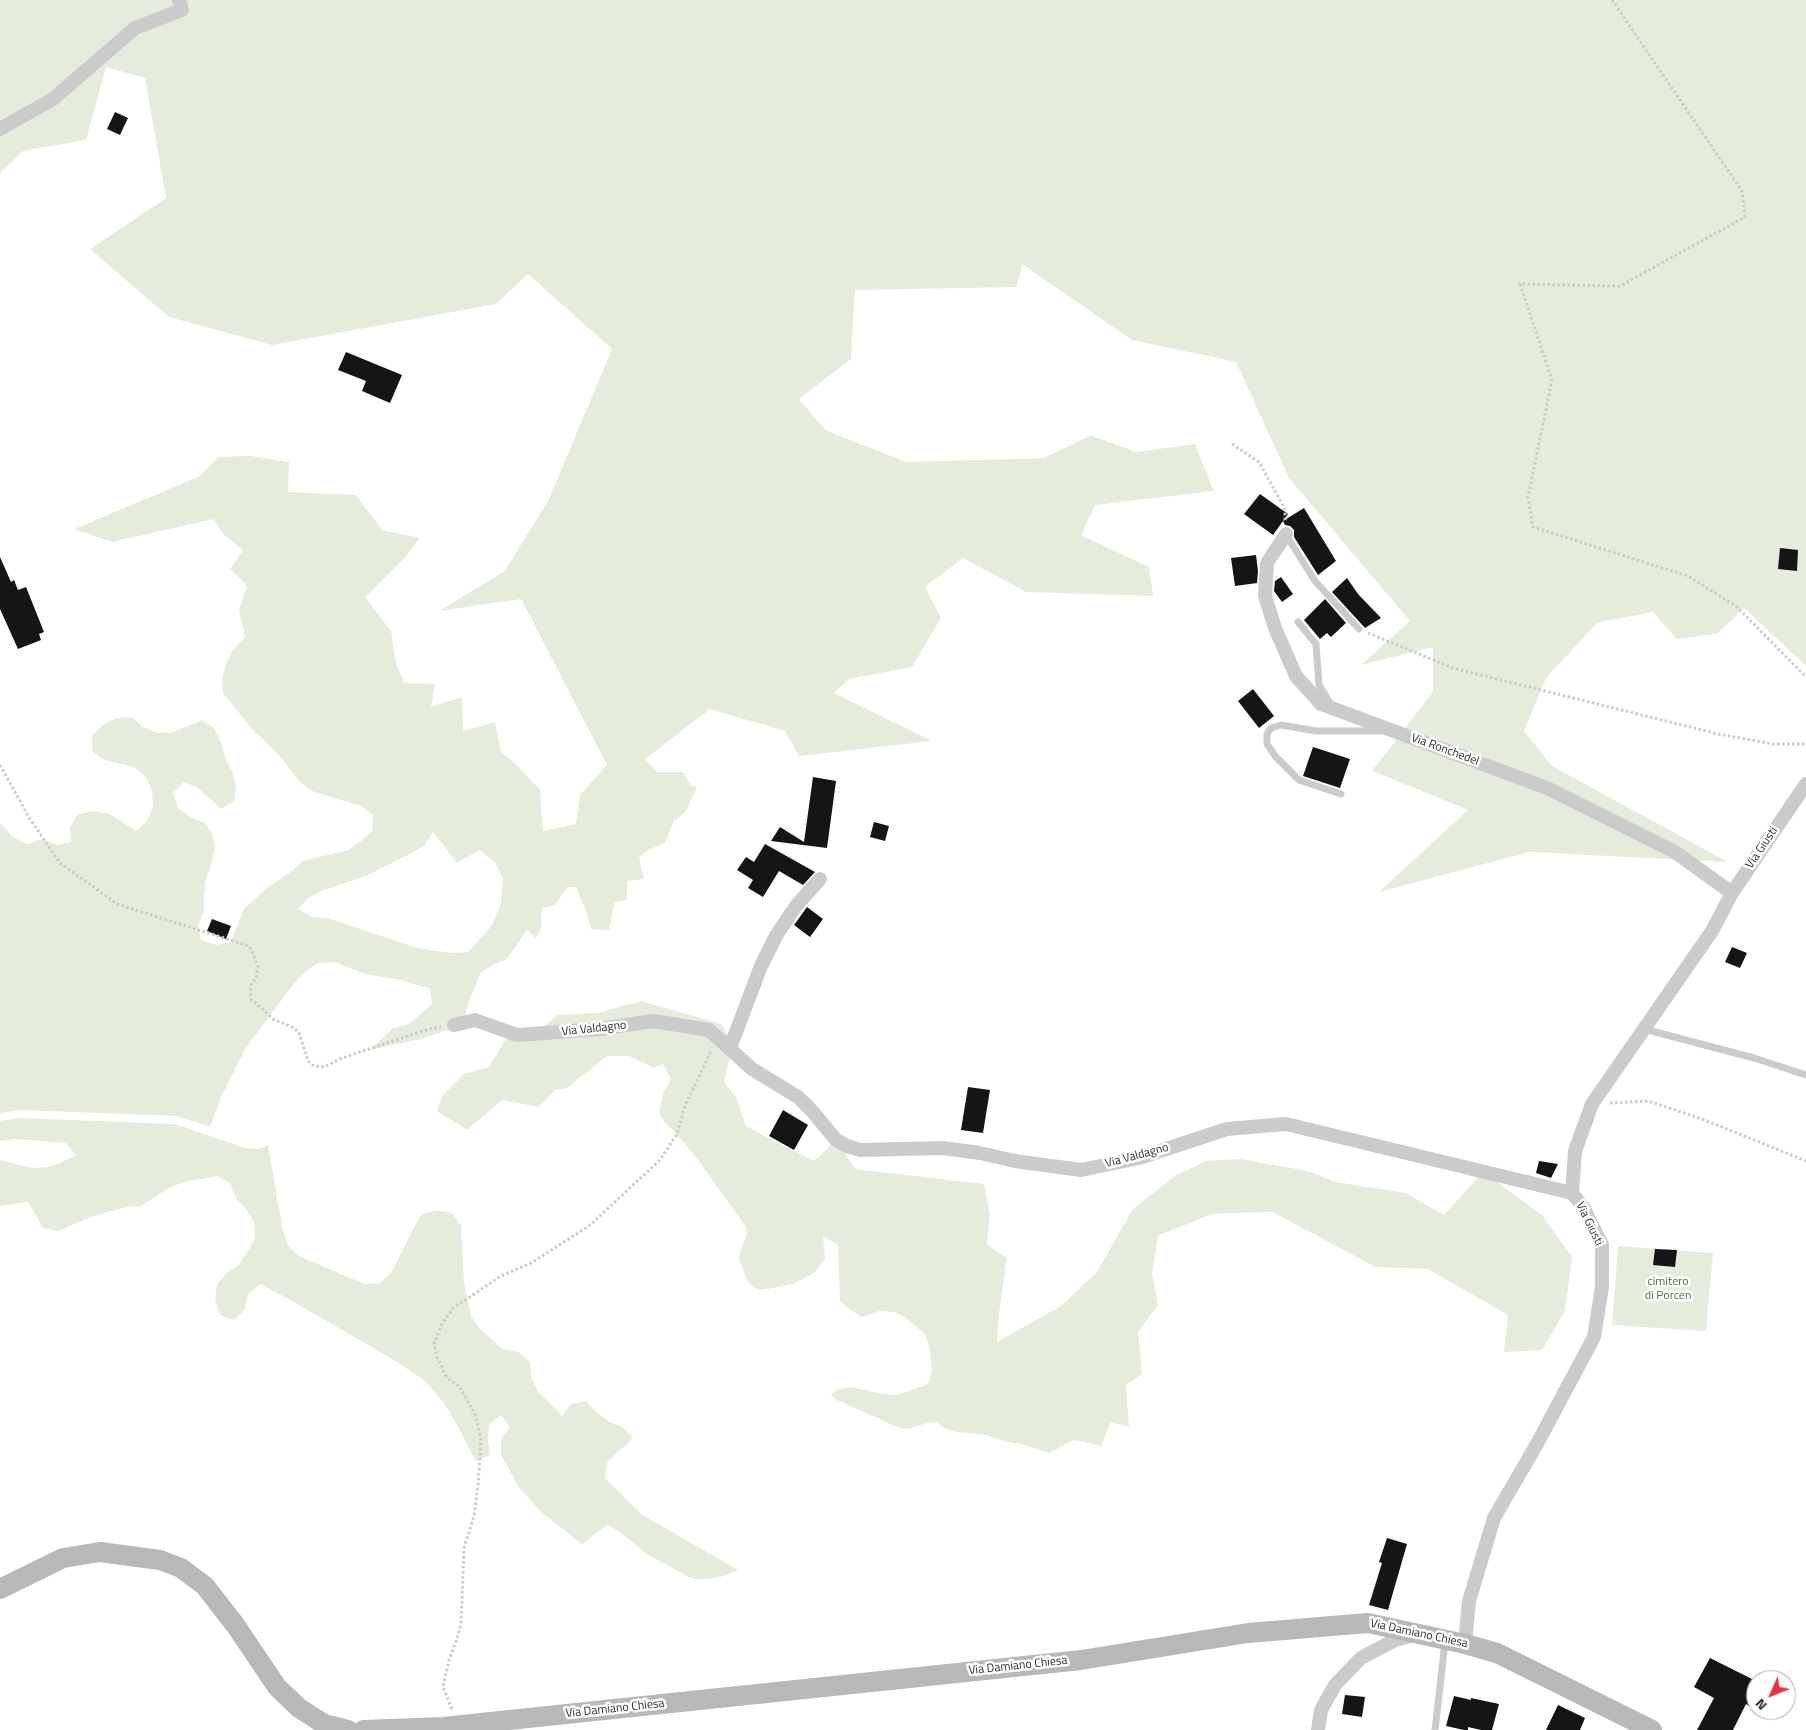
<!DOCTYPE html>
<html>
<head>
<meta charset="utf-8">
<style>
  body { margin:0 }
  #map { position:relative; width:1806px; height:1730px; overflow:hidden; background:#fff; font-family:"Titillium Web",sans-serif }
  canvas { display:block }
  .north { position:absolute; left:1746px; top:1670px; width:50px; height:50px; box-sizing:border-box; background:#fff; border:1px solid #ababab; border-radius:50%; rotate:226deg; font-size:14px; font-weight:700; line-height:20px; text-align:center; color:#2e2e2e }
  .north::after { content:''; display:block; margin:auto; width:18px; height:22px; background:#e43242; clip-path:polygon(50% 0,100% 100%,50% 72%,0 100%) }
</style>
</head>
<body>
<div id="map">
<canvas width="1806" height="1730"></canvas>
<div class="north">N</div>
</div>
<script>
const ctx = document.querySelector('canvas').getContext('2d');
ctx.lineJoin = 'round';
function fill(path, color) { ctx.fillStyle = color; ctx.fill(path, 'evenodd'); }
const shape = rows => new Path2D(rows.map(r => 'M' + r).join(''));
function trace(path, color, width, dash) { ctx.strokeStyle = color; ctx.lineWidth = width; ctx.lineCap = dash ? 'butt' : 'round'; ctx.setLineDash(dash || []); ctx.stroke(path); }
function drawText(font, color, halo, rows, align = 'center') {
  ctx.font = font + ' "Titillium Web",sans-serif'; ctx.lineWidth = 5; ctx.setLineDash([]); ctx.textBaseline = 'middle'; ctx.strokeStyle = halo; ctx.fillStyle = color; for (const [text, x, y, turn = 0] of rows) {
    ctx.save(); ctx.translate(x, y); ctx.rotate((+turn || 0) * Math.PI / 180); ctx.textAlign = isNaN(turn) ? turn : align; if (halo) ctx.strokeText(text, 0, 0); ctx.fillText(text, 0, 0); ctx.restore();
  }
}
fill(shape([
  [0,0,1806,0,1806,666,1744,608,1717,634,1677,639,1653,612,1597,623,1546,678,1524,731,1552,766,1728,862,1529,852,1379,892,1468,810,1372,771,1433,692,1433,647,1361,665,1410,621,1289,478,1236,362,1132,340,1022,264,1017,287,855,290,851,359,799,399,825,430,906,462,1044,458,1091,435,1136,452,1195,444,1214,491,1095,505,1081,535,1149,567,1153,596,1026,592,963,558,925,587,941,618,912,667,849,679,834,693,932,741,799,756,785,731,710,709,645,759,657,772,683,772,691,786,697,787,685,813,674,821,665,843,648,850,639,857,644,879,627,881,627,900,615,902,609,930,591,929,587,914,576,887,567,887,555,905,542,908,541,928,536,938,527,930,507,959,492,965,480,974,467,1007,464,1030,456,1029,444,1031,421,1039,370,1050,393,1028,409,1024,432,1004,430,989,401,980,365,974,334,962,319,963,306,971,295,982,245,1049,222,1095,210,1127,177,1116,20,1110,0,1113,0,823,13,837,27,844,42,839,57,845,71,842,70,827,78,814,93,811,108,813,136,831,147,821,153,806,152,791,146,777,134,767,104,760,92,751,92,736,103,725,116,718,132,717,143,727,158,733,173,732,202,720,214,728,221,742,225,757,232,771,236,786,234,801,221,809,198,788,184,782,173,793,178,808,190,817,205,823,213,836,215,851,206,880,204,895,204,911,198,925,201,940,216,945,231,942,244,909,267,888,292,871,303,861,348,850,361,841,372,831,373,815,361,806,312,791,300,782,278,754,252,729,223,693,222,678,226,663,233,650,245,637,239,610,247,586,230,569,243,550,222,533,214,519,112,542,74,529,200,476,218,457,251,456,289,462,288,492,356,495,382,530,420,538,403,560,365,597,391,631,396,664,405,683,435,684,431,707,462,697,463,731,495,722,501,752,514,762,540,790,543,831,576,824,580,795,607,765,521,599,439,611,505,571,549,499,612,349,528,274,496,304,272,345,169,317,90,249,166,198,145,78,106,67,86,140,23,151,0,173],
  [433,832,457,863,480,850,495,862,503,879,501,903,496,916,489,929,468,952,452,953,417,948,327,918,312,917,298,909,308,898,322,891,366,876,412,853,425,845],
  [641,1001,721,1024,733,1043,724,1082,736,1097,746,1126,768,1138,814,1161,836,1140,855,1169,984,1184,990,1214,987,1244,1007,1258,999,1313,997,1342,1061,1306,1097,1272,1132,1210,1176,1175,1206,1161,1240,1159,1308,1171,1336,1182,1406,1193,1444,1215,1483,1172,1542,1215,1572,1257,1565,1311,1542,1350,1504,1352,1508,1315,1428,1269,1375,1267,1273,1212,1212,1214,1158,1236,1152,1273,1158,1305,1138,1332,1142,1374,1126,1385,1129,1427,1111,1422,1101,1446,1074,1440,1049,1453,1025,1445,1007,1442,986,1435,958,1432,944,1428,937,1422,927,1423,908,1429,899,1428,837,1400,831,1394,838,1389,853,1387,882,1394,898,1395,925,1385,929,1382,932,1370,929,1345,924,1333,907,1319,895,1312,879,1311,862,1317,852,1311,840,1301,838,1245,823,1236,825,1259,814,1273,793,1284,762,1290,754,1288,747,1280,739,1259,741,1250,747,1234,746,1227,693,1153,663,1120,659,1113,663,1094,671,1079,663,1064,654,1068,629,1056,607,1056,567,1088,555,1090,539,1107,502,1100,467,1130,437,1111,442,1096,464,1074,489,1067,506,1039,534,1034,558,1015,597,1013],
  [20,1118,175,1124,245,1148,258,1149,268,1145,283,1231,288,1245,299,1256,365,1284,380,1283,391,1273,414,1227,422,1214,437,1210,452,1213,461,1225,464,1281,471,1316,480,1329,503,1349,518,1352,530,1362,531,1377,538,1391,562,1416,571,1404,586,1401,596,1412,608,1421,623,1427,633,1438,607,1462,605,1478,641,1514,738,1570,724,1576,709,1579,693,1579,648,1555,620,1532,607,1525,582,1544,542,1513,518,1486,501,1455,501,1439,510,1427,501,1415,489,1425,488,1440,490,1455,476,1461,468,1448,462,1434,444,1403,424,1380,394,1360,292,1301,260,1284,248,1294,245,1309,234,1320,220,1315,215,1300,217,1284,227,1273,239,1264,248,1251,255,1237,254,1222,246,1209,236,1198,230,1183,217,1176,181,1183,167,1189,141,1206,126,1207,91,1217,58,1231,43,1228,28,1202,0,1206,0,1160,32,1168,48,1167,62,1162,76,1155,66,1143,15,1139,0,1141,0,1121],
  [1618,1246,1713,1253,1706,1331,1612,1325]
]), '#e5ecdc');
fill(shape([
  [115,112,128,118,120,135,107,129],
  [346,352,402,375,390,403,362,391,366,381,338,370],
  [1260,494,1288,514,1273,535,1244,514],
  [1304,508,1336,561,1318,575,1294,537,1294,530,1290,526,1285,525,1283,521],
  [1780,548,1798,550,1797,571,1778,569],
  [1256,555,1258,571,1257,583,1235,586,1231,558],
  [0,557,11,582,14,580,18,590,26,587,44,632,39,634,41,640,18,649,0,609],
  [1281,577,1293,594,1282,602,1274,591,1275,581],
  [1347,578,1358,594,1381,618,1365,628,1332,592],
  [1325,599,1346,623,1331,637,1327,633,1320,639,1304,620],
  [1253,689,1274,716,1259,728,1238,701],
  [1313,747,1350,759,1340,788,1303,776],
  [813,777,836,781,827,848,771,841,780,827,804,842],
  [874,822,889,826,885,841,870,837],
  [765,844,815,872,803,885,779,871,763,897,748,888,753,880,737,870,746,857,754,862],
  [807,907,823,919,810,937,794,925],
  [212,919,231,926,226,939,207,931],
  [1732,947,1747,953,1740,968,1725,962],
  [968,1087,990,1090,983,1133,961,1130],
  [783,1110,808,1125,794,1150,769,1136],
  [1539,1161,1558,1164,1551,1178,1536,1173],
  [1655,1249,1677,1250,1675,1267,1653,1265],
  [1387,1538,1407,1544,1388,1610,1369,1605,1382,1563,1379,1562],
  [1710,1658,1756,1681,1756,1698,1751,1707,1746,1704,1733,1730,1697,1730,1714,1698,1694,1687],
  [1345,1695,1365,1697,1362,1717,1342,1714],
  [1454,1696,1471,1700,1471,1698,1499,1704,1492,1730,1481,1730,1468,1727,1468,1730,1464,1730,1446,1726],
  [1558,1705,1585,1718,1580,1730,1546,1730]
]), '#151515');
trace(shape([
  [1612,0,1742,191,1745,217,1620,286,1520,284,1552,380,1528,497,1533,527,1688,576,1737,607,1806,677],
  [1232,444,1259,462,1285,509,1285,521],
  [1368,633,1453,668,1718,734,1773,744,1806,744],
  [0,765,30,819,60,863,117,904,249,946,252,951,258,967,256,979,251,985,250,992,251,999,273,1019,294,1028,299,1033,308,1061,314,1066,324,1067,342,1058,429,1029,441,1027],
  [1610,1103,1648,1101,1702,1119,1806,1161],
  [452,1709,443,1687,449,1660,457,1639,461,1624,464,1548,474,1516,478,1486,481,1440,476,1416,459,1386,447,1378,437,1357,434,1343,442,1324,453,1308,501,1276,531,1263,589,1226,660,1160,677,1134,685,1106,711,1051]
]), '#cbcbcb', 3, [2.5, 2.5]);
trace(shape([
  [1286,535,1315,581,1359,629],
  [1298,622,1316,644,1319,685,1332,706],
  [1341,794,1299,780,1276,757,1267,744,1267,734,1271,728,1281,725,1316,731,1384,731],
  [1644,1029,1754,1058,1806,1075],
  [1435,1730,1445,1642]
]), '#cbcbcb', 7);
trace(shape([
  [0,129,53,99,135,28,182,10,179,0],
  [1286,534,1267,563,1265,596,1275,628,1296,676,1321,704,1547,788,1675,852,1732,893],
  [454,1025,475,1020,517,1035,600,1029,653,1021,709,1030,752,1069,798,1097,813,1112,836,1140,847,1146,860,1150,943,1148,980,1153,1015,1161,1081,1170,1139,1158,1227,1129,1286,1124,1572,1193],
  [730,1048,761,966,777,934,796,906,820,879],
  [1465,1644,1469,1601,1494,1518,1538,1442,1594,1337,1602,1287,1602,1245,1583,1207,1572,1193,1575,1151,1592,1104,1712,931,1732,893,1806,784],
  [1318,1730,1321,1710,1335,1685,1361,1658,1395,1640,1414,1635]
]), '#cbcbcb', 14);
trace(shape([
  [0,1589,63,1558,100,1552,160,1560,181,1568,205,1586,236,1626,277,1687,299,1708,324,1724,348,1730],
  [363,1730,443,1727,1081,1660,1248,1633,1368,1623,1465,1644,1497,1653,1652,1730]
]), '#b8b8b8', 20);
drawText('12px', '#2e2e2e', '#fff', [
  ["Via Ronchedel",1445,750,20],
  ["Via Giusti",1762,848,-56],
  ["Via Valdagno",594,1029,-6],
  ["Via Valdagno",1137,1156,-15],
  ["Via Giusti",1589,1224,64],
  ["Via Damiano Chiesa",1419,1634,12],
  ["Via Damiano Chiesa",1018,1666,-6],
  ["Via Damiano Chiesa",615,1709,-6]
]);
drawText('12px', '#526a3c', '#fff', [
  ["cimitero",1668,1282],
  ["di Porcen",1668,1296]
]);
</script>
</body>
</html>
